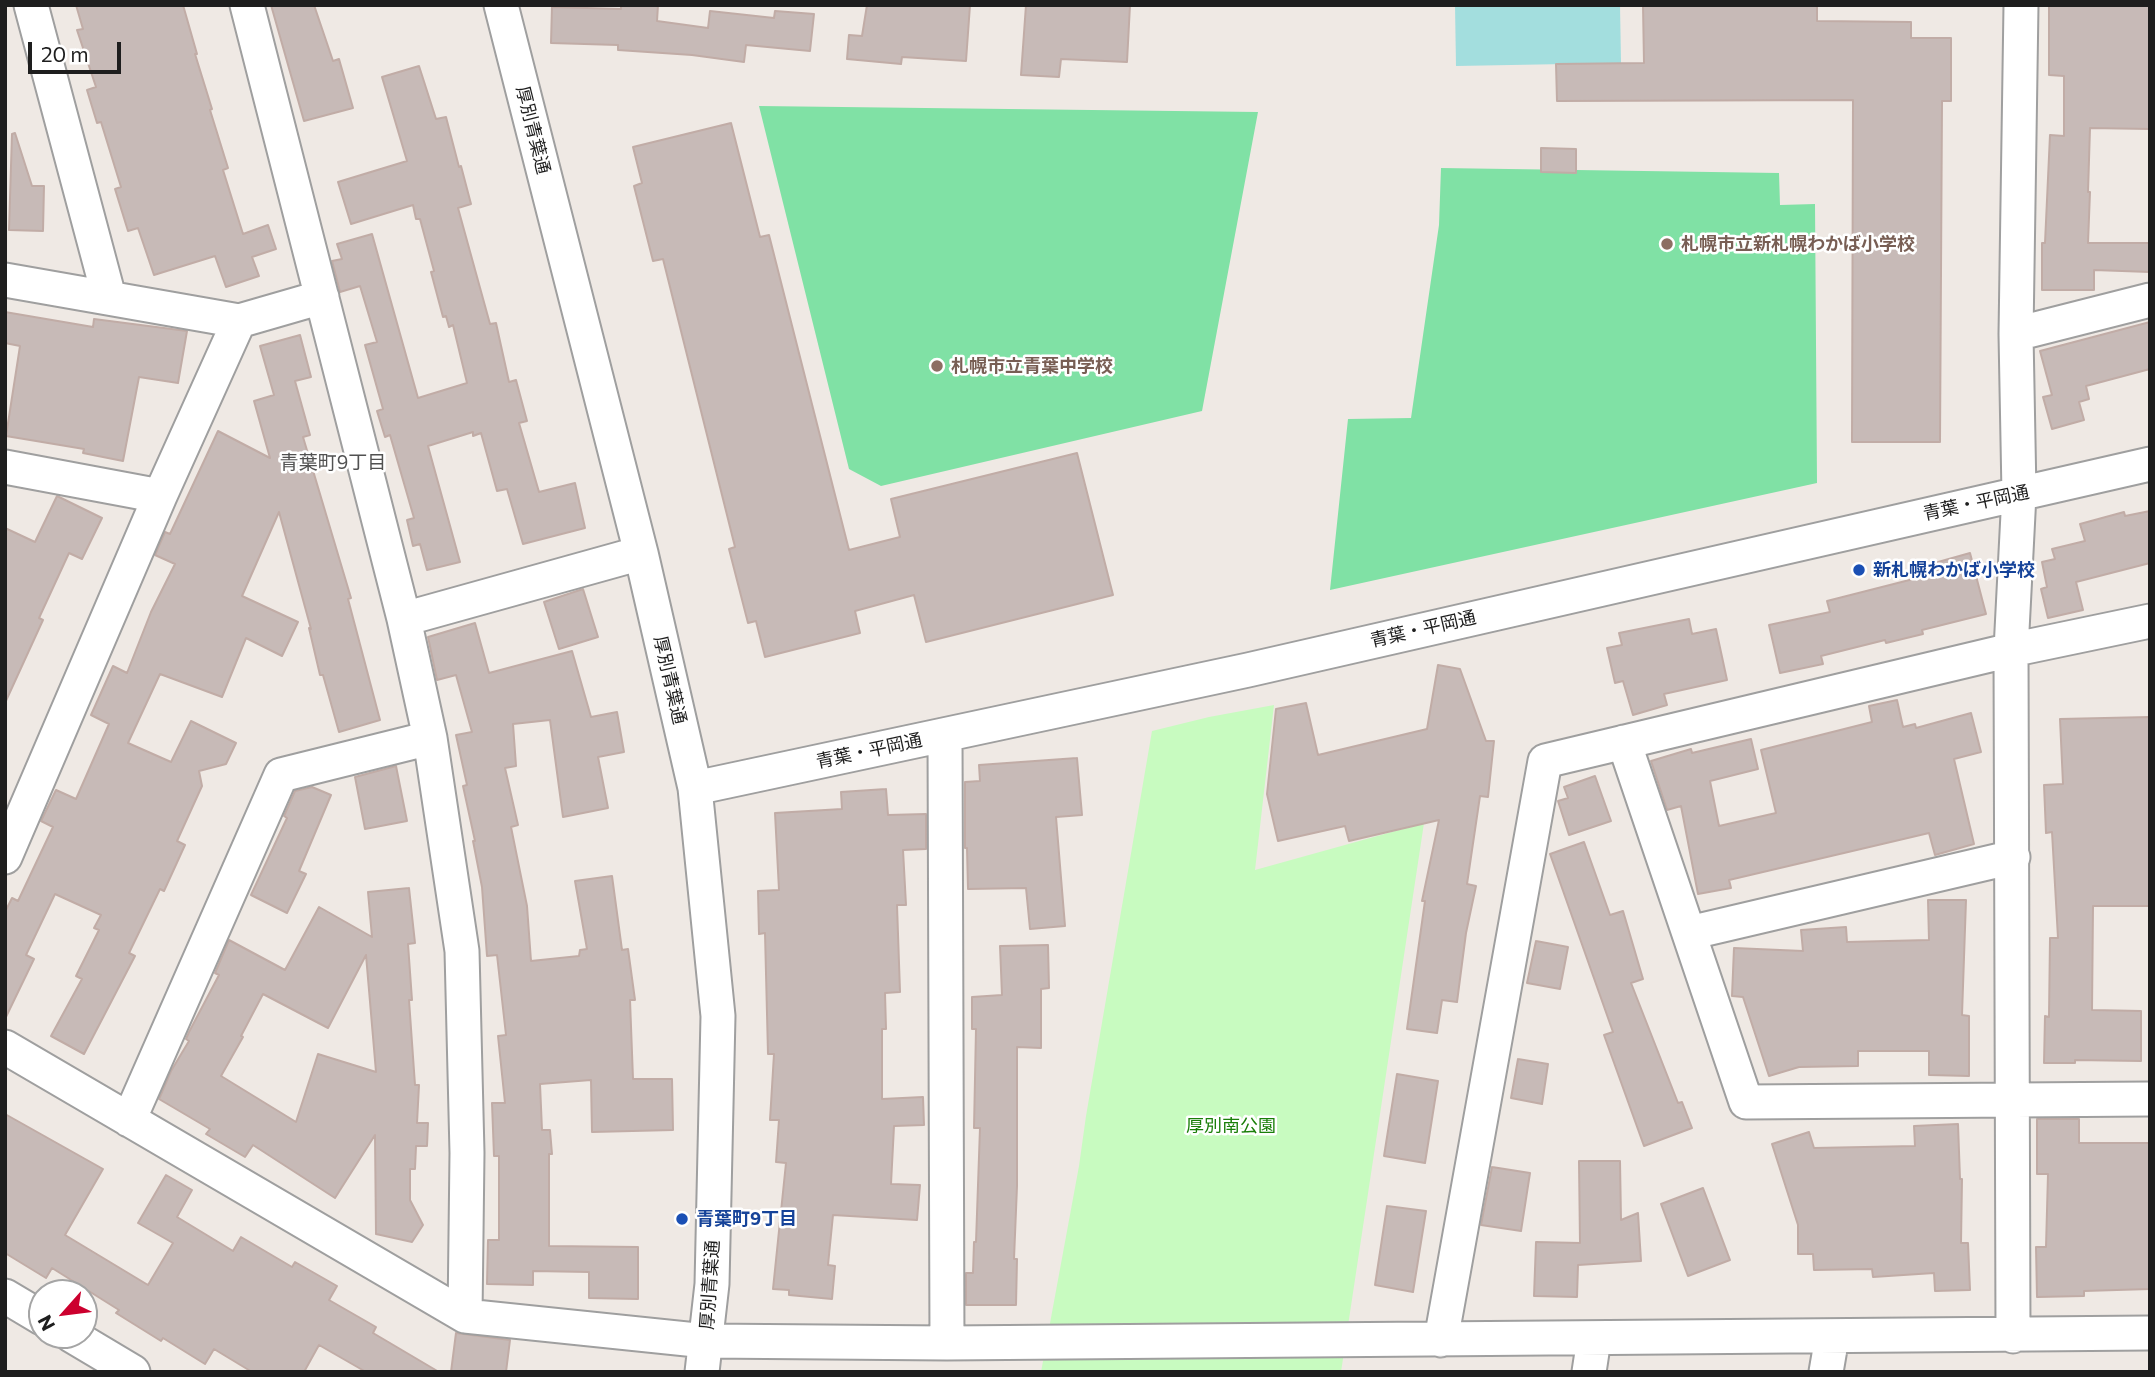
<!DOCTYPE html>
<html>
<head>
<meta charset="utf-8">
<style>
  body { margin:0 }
  #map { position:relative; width:2155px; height:1377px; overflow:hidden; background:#efe9e4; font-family:Commissioner,sans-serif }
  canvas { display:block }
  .frame { position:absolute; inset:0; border:7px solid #1e1e1e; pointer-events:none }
  .north { position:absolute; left:28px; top:1279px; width:70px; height:70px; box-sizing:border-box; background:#fff; border:2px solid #a5a5a5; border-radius:50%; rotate:242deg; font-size:19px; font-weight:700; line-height:28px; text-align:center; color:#1e1e1e }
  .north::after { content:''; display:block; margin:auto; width:24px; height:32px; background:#cc002e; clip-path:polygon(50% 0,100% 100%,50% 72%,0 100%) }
  .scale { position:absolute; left:28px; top:42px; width:93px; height:32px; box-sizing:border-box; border:4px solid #1e1e1e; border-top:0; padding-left:9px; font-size:21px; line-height:24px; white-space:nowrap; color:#1e1e1e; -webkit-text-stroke:5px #fff; paint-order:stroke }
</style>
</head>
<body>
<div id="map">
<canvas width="2155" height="1377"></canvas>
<div class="frame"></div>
<div class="north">N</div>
<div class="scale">20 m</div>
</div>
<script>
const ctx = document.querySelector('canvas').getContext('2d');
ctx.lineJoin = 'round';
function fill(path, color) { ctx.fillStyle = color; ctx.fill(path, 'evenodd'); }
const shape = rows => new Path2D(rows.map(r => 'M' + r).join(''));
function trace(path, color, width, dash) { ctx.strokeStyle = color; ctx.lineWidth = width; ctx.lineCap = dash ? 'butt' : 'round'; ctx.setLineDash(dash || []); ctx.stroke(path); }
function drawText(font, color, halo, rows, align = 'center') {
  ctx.font = font + ' Commissioner,"Noto Sans JP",sans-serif'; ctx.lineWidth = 5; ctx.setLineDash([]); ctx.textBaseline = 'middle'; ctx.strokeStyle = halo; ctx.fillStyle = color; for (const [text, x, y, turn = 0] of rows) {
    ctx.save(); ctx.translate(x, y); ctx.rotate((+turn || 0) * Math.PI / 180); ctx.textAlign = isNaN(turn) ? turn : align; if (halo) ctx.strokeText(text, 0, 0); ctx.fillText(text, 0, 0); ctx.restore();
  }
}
fill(shape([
  [1274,705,1255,870,1424,823,1341,1372,1041,1372,1079,1166,1086,1116,1152,731,1209,717]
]), '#c8fbc0');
fill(shape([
  [759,106,1258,112,1202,411,881,486,849,469],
  [1441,168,1779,173,1780,205,1815,204,1817,483,1330,590,1348,419,1411,418,1439,225]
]), '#80e1a5');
fill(shape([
  [1455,5,1620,5,1621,63,1456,66]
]), '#a3dede');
const building = shape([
  [76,5,183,5,197,54,195,54,212,109,210,110,228,168,223,170,243,234,268,225,276,249,252,257,259,276,226,287,215,256,154,275,138,228,128,231,115,189,121,187,101,122,97,123,87,90,96,87,77,30,83,29,76,5],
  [271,5,314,5,333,61,339,59,353,108,304,121,271,5],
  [621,5,658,5,657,21,708,28,710,11,774,18,775,11,814,14,810,51,746,45,744,62,692,55,618,50,618,45,551,43,552,7,621,9,621,5],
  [867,5,970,5,966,61,902,57,901,64,847,59,849,35,862,36,867,5],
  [1026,5,1130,5,1127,62,1061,59,1059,77,1021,75,1026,5],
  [1643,5,1817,5,1817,21,1911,22,1911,38,1951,38,1951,101,1942,101,1940,442,1852,442,1853,100,1557,101,1556,64,1644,63,1643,5],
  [2049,5,2150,5,2150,129,2090,128,2088,192,2090,192,2088,243,2150,243,2150,272,2094,270,2094,290,2042,290,2042,243,2045,243,2050,135,2064,136,2064,76,2049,75,2049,5],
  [419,66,436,119,446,117,459,167,461,166,471,204,458,208,490,324,496,323,509,382,516,380,527,421,519,423,539,492,575,483,585,528,523,544,507,489,497,491,481,433,473,436,473,432,428,446,460,562,427,570,420,544,413,546,407,520,414,518,390,435,385,437,377,411,383,409,365,345,377,342,360,286,340,292,332,261,342,259,337,244,372,234,418,398,467,383,453,325,449,327,446,316,443,317,431,272,434,271,420,219,416,219,413,205,351,224,338,182,407,161,382,77,419,66],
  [731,123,760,237,769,235,849,550,900,537,891,499,1077,453,1113,595,926,642,914,595,855,611,860,633,765,657,756,621,748,623,729,549,735,547,663,259,653,261,634,186,642,183,633,147,731,123],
  [15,133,32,186,44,186,43,231,9,230,12,134,15,133],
  [1541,148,1576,149,1576,173,1541,172,1541,148],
  [5,312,93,327,94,319,187,331,178,383,139,377,123,461,83,453,84,449,6,436,20,346,5,343,5,312],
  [2150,322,2150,369,2086,386,2089,399,2079,402,2084,420,2052,429,2043,397,2052,395,2040,351,2150,322],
  [300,335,311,377,295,381,310,435,303,437,351,598,348,599,380,720,339,732,323,675,320,675,309,628,311,629,279,512,242,596,298,622,282,656,246,638,222,697,160,674,128,743,171,762,191,721,236,743,226,764,199,771,202,786,177,841,185,845,164,891,160,889,129,953,135,956,84,1054,51,1036,82,979,76,976,99,930,94,928,101,915,55,894,26,955,34,959,5,1019,5,912,12,898,18,901,53,827,41,821,56,790,76,799,109,724,91,715,113,666,127,673,151,612,175,564,155,555,165,532,170,534,218,431,270,458,254,401,274,395,260,346,300,335],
  [57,496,102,518,82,559,69,553,39,618,43,620,5,703,5,528,35,542,57,496],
  [2150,511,2150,563,2076,582,2083,610,2048,618,2041,589,2047,587,2042,562,2055,559,2052,549,2085,541,2080,524,2124,512,2125,516,2150,511],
  [1970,553,1986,614,1922,630,1923,634,1886,643,1885,640,1821,656,1823,664,1780,673,1769,625,1830,612,1827,601,1933,574,1931,564,1970,553],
  [583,589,598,637,559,649,544,602,583,589],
  [1689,619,1692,634,1716,629,1727,680,1664,694,1667,705,1633,715,1623,681,1615,683,1607,648,1622,645,1619,633,1689,619],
  [475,623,489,673,572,651,591,717,617,712,624,752,598,757,608,808,563,817,550,720,513,724,516,766,505,768,518,825,511,827,527,906,531,961,579,956,580,950,587,949,575,881,612,876,622,950,628,949,635,1000,630,1000,633,1079,672,1079,673,1130,592,1132,591,1080,540,1084,542,1130,550,1130,552,1154,549,1154,549,1246,638,1247,638,1299,589,1298,589,1272,533,1271,533,1285,487,1284,488,1240,499,1240,499,1156,494,1156,492,1103,505,1103,498,1036,506,1035,497,955,487,956,482,887,473,841,475,841,463,786,467,785,456,735,472,732,456,675,437,680,428,637,475,623],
  [1438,665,1460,669,1486,741,1494,741,1488,797,1480,796,1467,884,1476,886,1466,933,1457,1002,1442,1000,1437,1033,1407,1029,1425,901,1422,901,1439,820,1349,841,1345,826,1278,841,1267,794,1276,709,1306,703,1318,755,1427,729,1438,665],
  [1897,700,1903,727,1915,724,1916,728,1971,713,1981,752,1954,759,1974,844,1935,855,1929,833,1729,880,1731,888,1698,894,1681,806,1667,810,1651,761,1691,749,1692,753,1751,739,1758,769,1710,781,1719,826,1776,813,1761,750,1872,722,1869,706,1897,700],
  [2150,717,2150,906,2093,906,2092,1010,2141,1011,2141,1061,2075,1060,2075,1063,2044,1063,2045,1016,2049,1017,2050,938,2058,938,2052,832,2046,833,2044,785,2063,784,2060,719,2150,717],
  [1077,758,1082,815,1056,817,1065,926,1030,929,1026,888,968,889,967,848,965,848,965,782,980,781,979,765,1077,758],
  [396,766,407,821,365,829,355,777,396,766],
  [1595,776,1611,821,1569,835,1558,801,1568,798,1564,787,1595,776],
  [312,787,331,795,299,871,306,874,287,913,251,895,287,818,284,816,295,791,312,787],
  [886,789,888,815,926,814,926,849,903,850,906,905,897,905,900,992,885,993,886,1029,882,1029,882,1099,923,1097,924,1125,894,1126,891,1184,920,1185,917,1220,833,1215,828,1265,835,1266,832,1299,789,1295,789,1290,773,1289,786,1163,776,1162,779,1120,770,1120,774,1054,768,1054,765,933,759,934,758,891,779,890,775,813,842,809,841,792,886,789],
  [1584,842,1610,915,1623,911,1643,979,1631,983,1678,1103,1682,1102,1692,1128,1644,1146,1604,1035,1613,1032,1550,854,1584,842],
  [409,888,415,943,408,944,412,1000,409,1000,415,1085,419,1085,417,1123,428,1123,427,1146,416,1146,415,1169,410,1169,410,1200,423,1225,412,1242,376,1234,375,1135,335,1198,253,1145,245,1157,206,1134,210,1129,159,1099,171,1071,189,1041,186,1039,189,1032,219,975,215,973,229,940,285,970,319,907,372,937,368,892,409,888],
  [366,955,376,1072,318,1054,296,1122,221,1076,243,1037,241,1036,263,994,328,1028,366,955],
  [1928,900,1966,900,1962,1015,1969,1016,1969,1076,1929,1075,1929,1051,1858,1051,1858,1066,1799,1067,1769,1076,1743,997,1732,996,1734,948,1803,951,1801,930,1846,927,1847,942,1929,940,1928,900],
  [1536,941,1568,947,1560,989,1527,983,1536,941],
  [1048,945,1049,988,1041,989,1041,1048,1017,1047,1017,1186,1014,1259,1017,1259,1016,1305,966,1305,966,1273,973,1273,974,1242,976,1242,980,1128,974,1128,976,1029,972,1029,972,997,1002,995,1000,946,1048,945],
  [1518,1059,1548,1064,1542,1104,1511,1098,1518,1059],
  [1397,1074,1438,1081,1425,1163,1384,1156,1397,1074],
  [5,1114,103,1169,65,1235,148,1285,173,1243,138,1223,166,1175,192,1190,177,1217,233,1251,241,1237,292,1267,295,1262,337,1286,329,1300,376,1327,373,1333,439,1372,366,1372,319,1345,304,1372,252,1372,214,1349,205,1364,163,1338,161,1341,116,1313,119,1310,52,1268,46,1278,5,1253,5,1114],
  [2037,1119,2079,1119,2079,1143,2150,1143,2150,1289,2084,1291,2084,1296,2037,1297,2036,1247,2046,1247,2048,1174,2037,1174,2037,1119],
  [1958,1124,1960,1179,1962,1179,1961,1243,1968,1243,1970,1290,1935,1291,1934,1273,1873,1277,1872,1269,1814,1270,1813,1254,1798,1254,1798,1225,1772,1144,1809,1132,1814,1148,1915,1146,1914,1126,1958,1124],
  [1579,1161,1620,1161,1621,1220,1638,1213,1641,1261,1578,1265,1577,1297,1534,1296,1536,1242,1580,1243,1579,1161],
  [1492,1167,1530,1173,1521,1231,1481,1225,1492,1167],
  [1703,1188,1730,1260,1688,1276,1661,1204,1703,1188],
  [1387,1206,1426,1211,1413,1292,1375,1285,1387,1206],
  [456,1333,510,1340,506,1372,451,1372,456,1333]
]);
fill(building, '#c7bab7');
trace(building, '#c1aca6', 2);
const minor = shape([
  [31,5,109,297],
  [247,5,404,619,430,738,462,951,467,1153,465,1316],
  [501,5,641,553,695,788,718,1016,712,1284,702,1372],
  [5,280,239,321,322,297],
  [2016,334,2150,300],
  [5,467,160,496],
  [404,619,641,553],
  [945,735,947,1343],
  [1624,742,1746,1102,2150,1099],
  [695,788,1248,670,2150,464],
  [5,857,160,496,239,321],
  [1689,933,2013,857],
  [5,1047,465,1316,706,1341,947,1343,2150,1333],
  [129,1120,281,775,430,738],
  [5,1296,42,1318],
  [71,1335,133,1372],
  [2013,1336,2011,650,2019,494,2016,334,2021,5],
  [1441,1340,1545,761,2011,650,2150,621],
  [1589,1372,1594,1339],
  [1826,1372,1832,1337]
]);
trace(minor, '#9f9f9f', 37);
trace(minor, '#fff', 33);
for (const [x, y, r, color] of [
  [1667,244,7,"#8d6e63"],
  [937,366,7,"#8d6e63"],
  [1859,570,7,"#1a4fb4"],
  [682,1219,7,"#1a4fb4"]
]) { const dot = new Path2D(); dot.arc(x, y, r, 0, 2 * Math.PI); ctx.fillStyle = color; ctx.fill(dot); trace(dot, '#fff', 2.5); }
drawText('18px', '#1e1e1e', '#fff', [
  ["厚別青葉通",533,130,76],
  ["青葉・平岡通",1976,503,-12],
  ["青葉・平岡通",1423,629,-13],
  ["厚別青葉通",670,680,77],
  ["青葉・平岡通",869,751,-12],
  ["厚別青葉通",710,1285,-86]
]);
drawText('bold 18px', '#785e54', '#fff', [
  ["札幌市立新札幌わかば小学校",1681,244],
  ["札幌市立青葉中学校",951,366]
], 'left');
drawText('bold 18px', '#164399', '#fff', [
  ["新札幌わかば小学校",1873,570],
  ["青葉町9丁目",696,1219]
], 'left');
drawText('18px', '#1a7f09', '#fff', [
  ["厚別南公園",1231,1126]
]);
drawText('19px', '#515151', '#fff', [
  ["青葉町9丁目",333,463]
]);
</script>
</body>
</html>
